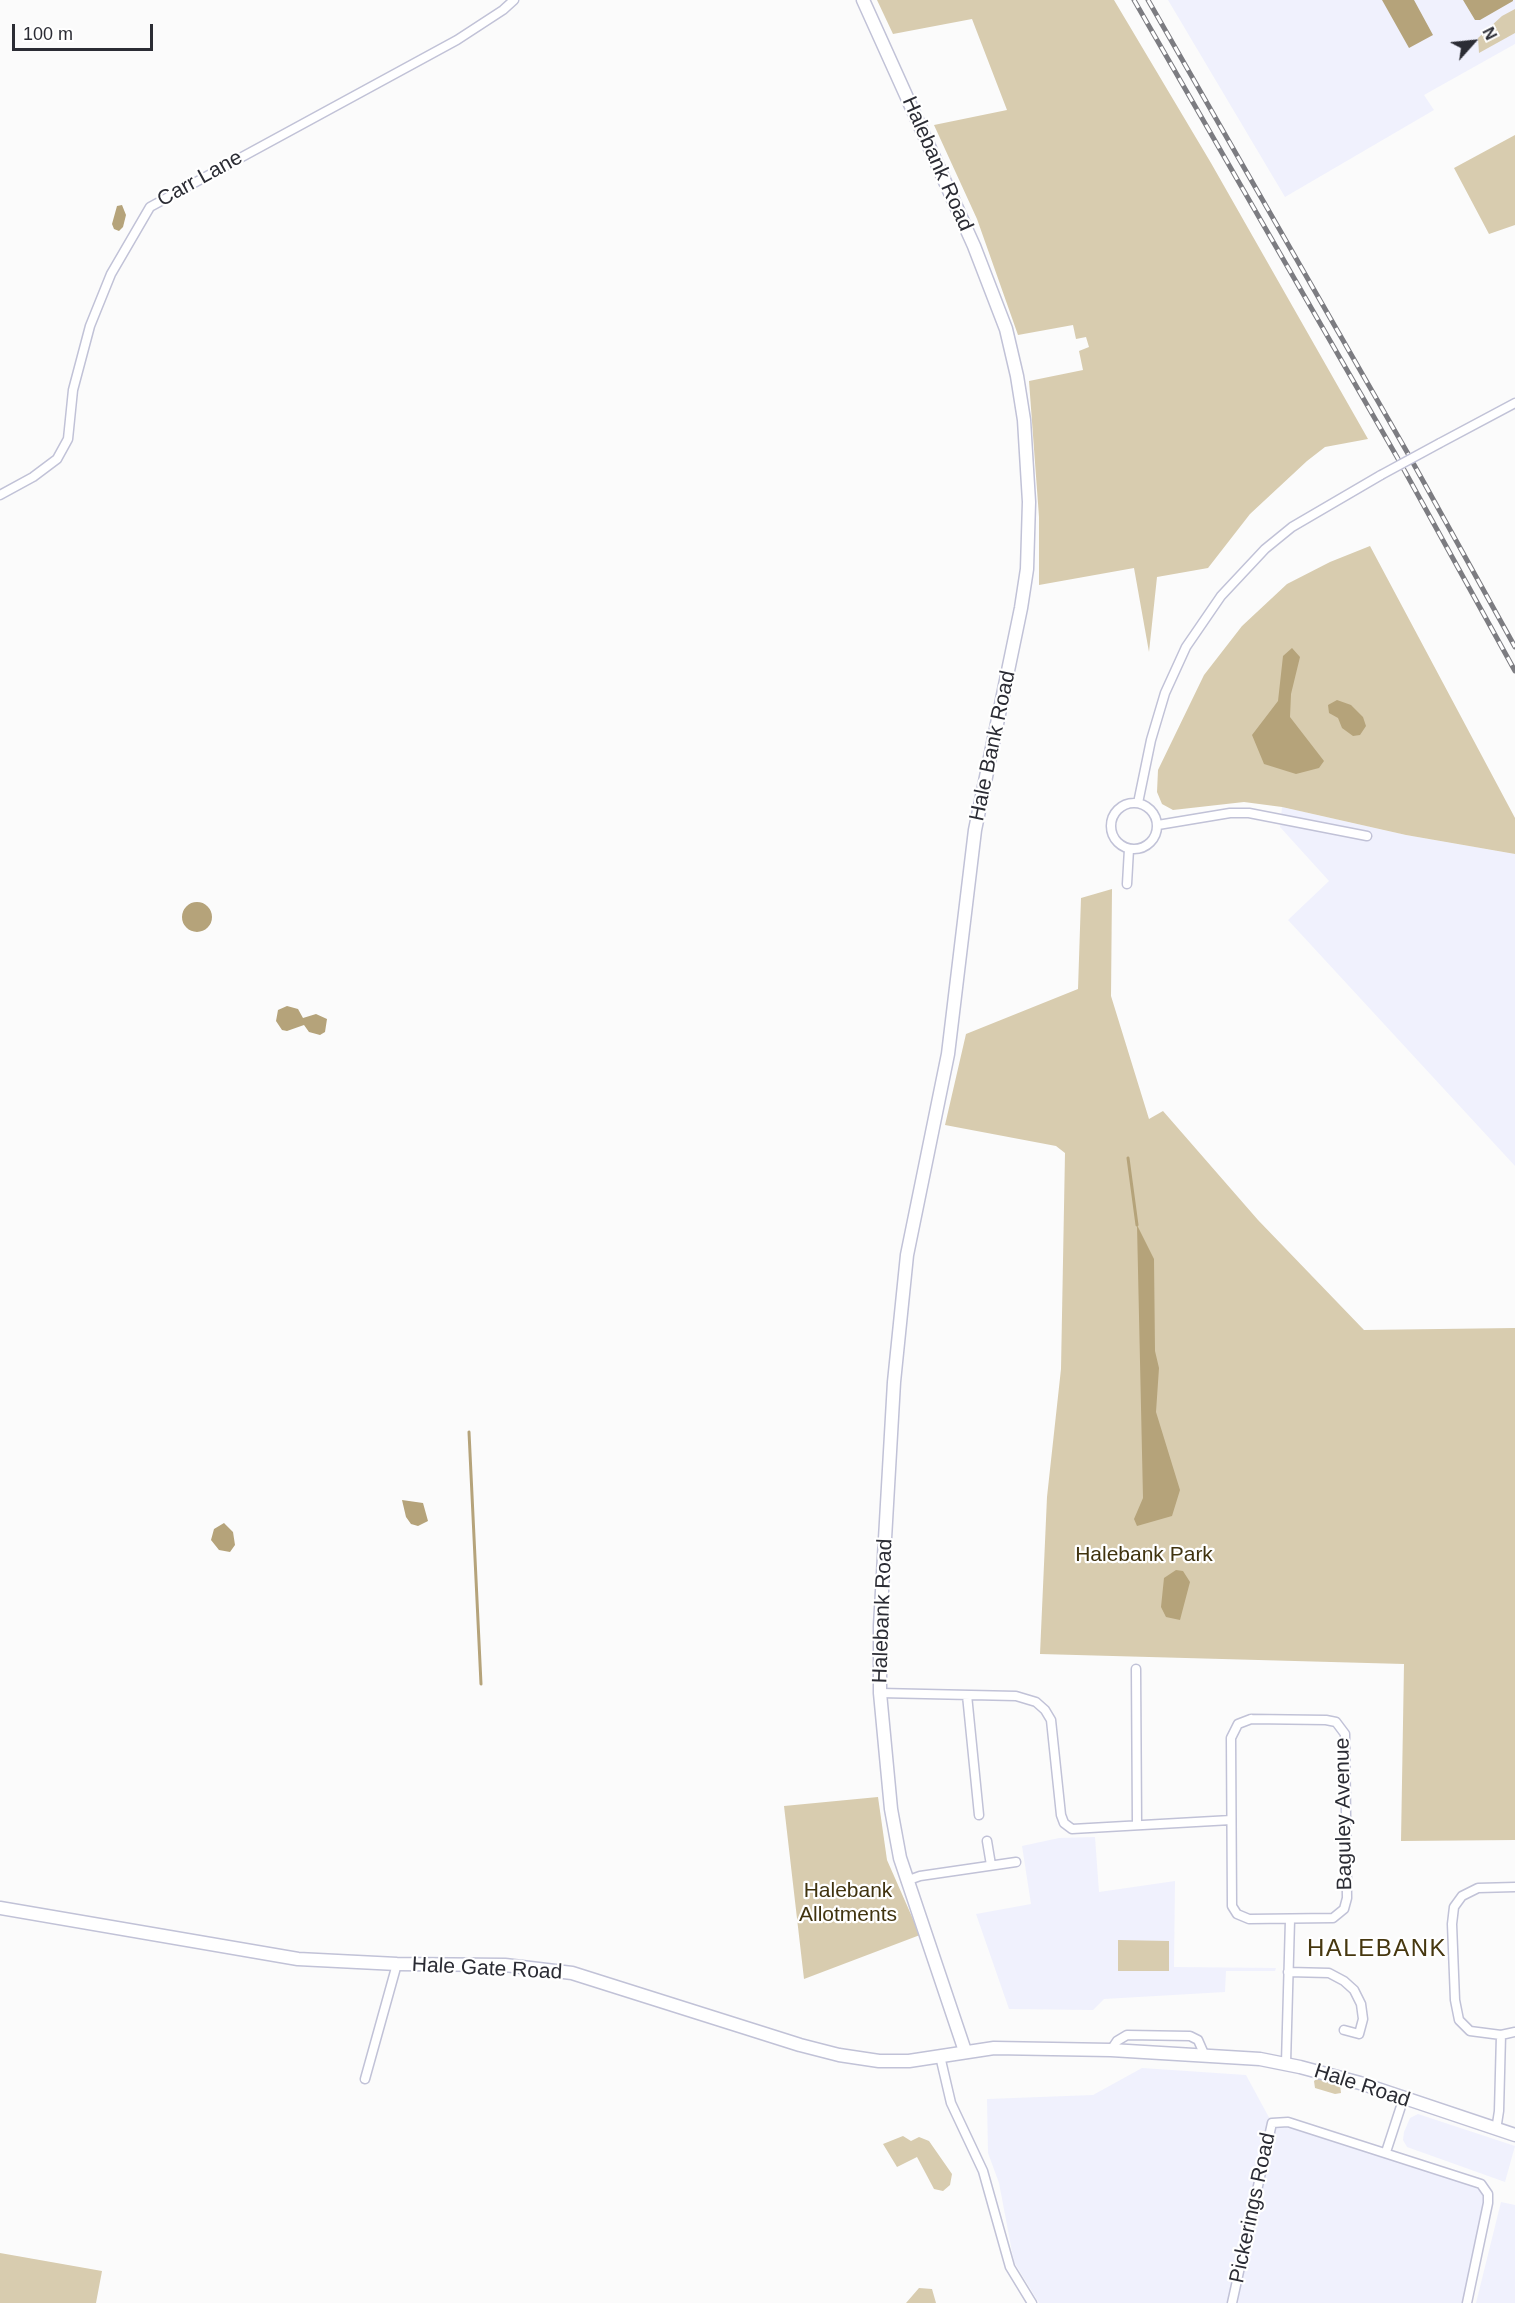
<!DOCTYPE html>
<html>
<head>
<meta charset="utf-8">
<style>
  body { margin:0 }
  #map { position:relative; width:1515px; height:2303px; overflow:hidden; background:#fbfbfb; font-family:Helvetica,sans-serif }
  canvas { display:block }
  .north { position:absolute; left:1443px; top:12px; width:60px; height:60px; -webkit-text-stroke:4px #fff; paint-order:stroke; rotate:63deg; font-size:16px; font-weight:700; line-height:24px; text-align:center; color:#2b2c34 }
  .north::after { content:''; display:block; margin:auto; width:21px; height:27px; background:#2b2c34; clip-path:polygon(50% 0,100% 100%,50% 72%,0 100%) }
  .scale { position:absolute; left:12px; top:24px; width:141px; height:27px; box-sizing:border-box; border:3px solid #2b2c34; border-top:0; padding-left:8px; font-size:18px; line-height:21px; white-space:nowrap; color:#2b2c34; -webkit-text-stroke:4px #fff; paint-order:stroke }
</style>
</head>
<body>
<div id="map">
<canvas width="1515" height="2303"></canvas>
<div class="north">N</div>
<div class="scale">100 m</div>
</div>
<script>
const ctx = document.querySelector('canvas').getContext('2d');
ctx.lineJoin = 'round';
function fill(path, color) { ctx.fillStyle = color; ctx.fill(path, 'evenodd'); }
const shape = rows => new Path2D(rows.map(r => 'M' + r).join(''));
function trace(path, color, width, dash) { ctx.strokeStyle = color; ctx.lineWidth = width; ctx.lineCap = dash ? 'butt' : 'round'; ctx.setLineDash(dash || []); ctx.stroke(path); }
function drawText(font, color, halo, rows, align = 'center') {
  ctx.font = font + ' Helvetica,sans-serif'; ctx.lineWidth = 4.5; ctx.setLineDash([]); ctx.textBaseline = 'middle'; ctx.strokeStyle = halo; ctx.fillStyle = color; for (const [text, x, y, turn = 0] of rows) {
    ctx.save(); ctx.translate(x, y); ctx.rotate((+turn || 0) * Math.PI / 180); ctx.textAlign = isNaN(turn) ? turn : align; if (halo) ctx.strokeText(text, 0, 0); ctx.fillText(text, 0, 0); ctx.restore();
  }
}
fill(shape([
  [1168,0,1515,0,1515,44,1424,95,1434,110,1285,197],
  [1282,807,1406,835,1515,854,1515,1166,1288,920,1329,881,1280,827],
  [1095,1837,1099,1892,1175,1881,1174,1967,1276,1968,1275,1971,1226,1971,1225,1992,1104,1999,1093,2010,1009,2009,976,1914,1031,1904,1022,1846,1059,1838],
  [1142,2068,1246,2075,1272,2123,1288,2122,1486,2190,1467,2303,1039,2303,1014,2262,999,2183,988,2153,987,2099,1093,2095],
  [1418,2114,1515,2146,1505,2182,1407,2147,1403,2140,1404,2132,1410,2118],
  [1501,2202,1515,2205,1515,2303,1476,2303]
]), '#f0f1fd');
fill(shape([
  [877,0,1114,0,1211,163,1368,439,1325,447,1307,461,1250,514,1208,568,1157,577,1149,652,1134,568,1039,585,1039,517,1029,381,1083,370,1079,351,1089,347,1086,337,1076,339,1073,325,1018,335,977,219,934,125,1007,110,972,19,893,34],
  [1515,9,1515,33,1479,53,1478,38,1502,16],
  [1515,135,1515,225,1489,234,1454,168],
  [1370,546,1515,818,1515,854,1406,835,1282,807,1244,802,1173,810,1162,804,1157,792,1158,770,1204,675,1242,626,1287,584,1330,562],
  [1112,889,1111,996,1149,1119,1163,1111,1258,1220,1364,1330,1515,1328,1515,1840,1401,1841,1404,1664,1040,1654,1047,1497,1061,1369,1065,1153,1056,1146,945,1125,966,1034,1078,989,1081,898],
  [878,1797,887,1860,920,1935,804,1979,784,1806],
  [1118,1940,1169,1941,1169,1971,1118,1971],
  [1318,2078,1340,2084,1341,2093,1335,2094,1315,2088,1314,2081],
  [903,2136,911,2141,919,2137,929,2141,952,2174,950,2185,943,2191,934,2189,917,2157,897,2167,883,2144],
  [0,2253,102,2271,96,2303,0,2303],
  [919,2288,932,2289,936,2303,906,2303]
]), '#d8ccaf');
fill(shape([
  [1382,0,1414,0,1433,35,1409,48],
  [1463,0,1513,0,1513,1,1480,20,1475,20],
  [122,205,126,215,123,227,119,231,114,229,112,224,117,206],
  [1292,648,1300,657,1291,694,1290,717,1324,761,1319,768,1296,774,1264,764,1252,735,1278,701,1283,656],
  [1337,700,1351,705,1363,717,1366,726,1360,735,1353,736,1342,728,1338,718,1329,713,1328,705],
  '182 917a15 15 0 1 1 30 0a15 15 0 1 1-30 0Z',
  [287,1006,298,1009,303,1018,316,1014,327,1019,325,1032,320,1035,309,1032,304,1025,287,1031,282,1030,276,1021,278,1010],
  [1137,1225,1154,1259,1155,1351,1159,1368,1156,1412,1180,1490,1172,1516,1137,1526,1134,1519,1143,1498],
  [402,1500,423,1503,428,1521,418,1526,411,1524,406,1517],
  [224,1523,233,1532,235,1545,230,1552,219,1550,211,1540,214,1529],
  [1176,1570,1183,1571,1190,1582,1180,1620,1166,1617,1161,1607,1164,1578]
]), '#b5a37a');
trace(shape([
  [1128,1158,1137,1225],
  [469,1432,481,1684]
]), '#b5a37a', 3);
const street = shape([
  [1440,443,1515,403],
  [0,495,33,477,57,459,68,439,73,390,90,326,111,274,150,207,457,40,503,10,514,0],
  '1111 826a23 23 0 1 1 46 0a23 23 0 1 1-46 0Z',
  [1138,803,1151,740,1165,693,1186,647,1221,596,1265,549,1292,527,1381,475],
  [1158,825,1230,813,1249,813,1367,836],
  [1127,884,1129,849],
  [1136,1669,1137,1824],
  [880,1693,1016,1696,1036,1702,1045,1710,1051,1720,1061,1815,1064,1823,1072,1829,1231,1820],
  [967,1695,979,1815],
  [1251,1719,1326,1720,1336,1722,1345,1734,1347,1898,1344,1909,1333,1918,1249,1919,1237,1914,1232,1906,1231,1738,1238,1724,1251,1719],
  [987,1841,991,1865],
  [906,1881,920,1876,1016,1862],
  [1515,1887,1478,1888,1462,1896,1454,1907,1452,1924,1455,2000,1459,2020,1470,2031,1501,2035,1515,2032],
  [1288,1972,1329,1973,1344,1981,1354,1990,1361,2004,1363,2019,1359,2034,1344,2030],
  [1111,2050,1117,2041,1127,2035,1190,2036,1198,2040,1205,2056],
  [940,2056,951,2103,983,2171,1010,2267,1032,2303],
  [1286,2063,1290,1920],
  [365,2079,397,1964],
  [1496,2130,1499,2111,1501,2035],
  [1386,2152,1403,2100],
  [1232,2303,1272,2123,1288,2122,1481,2184,1488,2194,1488,2203,1467,2303]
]);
const secondary = shape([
  [863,0,974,246,1006,329,1017,376,1024,420,1029,502,1027,569,1021,608,975,830,948,1054,907,1255,894,1382,880,1626,880,1693,891,1809,900,1858,965,2051],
  [0,1908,298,1959,397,1964,505,1965,572,1973,800,2045,839,2055,879,2061,909,2061,994,2048,1111,2050,1260,2059,1300,2067,1360,2083,1515,2135]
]);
trace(street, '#c1c2d7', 11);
trace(secondary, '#c1c2d7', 15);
trace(street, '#fff', 8);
trace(secondary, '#fff', 12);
const rail = shape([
  [1134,0,1397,457,1515,671],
  [1148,0,1407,452,1515,647]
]);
trace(rail, '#7c7c81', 5);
trace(rail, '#fff', 3, [9]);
const streetBridge = shape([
  [1381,475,1440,443]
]);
trace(streetBridge, '#c1c2d7', 11, []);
trace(streetBridge, '#fff', 8);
drawText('21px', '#2b2c34', '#fff', [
  ["Halebank Road",937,164,66],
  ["Carr Lane",200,179,-29],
  ["Hale Bank Road",993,746,-78],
  ["Halebank Road",883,1611,-88],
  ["Baguley Avenue",1344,1814,-91],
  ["Hale Gate Road",487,1969,3],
  ["Hale Road",1362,2086,18],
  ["Pickerings Road",1253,2208,-78]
]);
drawText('21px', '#40330f', '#fff', [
  ["Halebank Park",1144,1555],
  ["Halebank",848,1891],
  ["Allotments",848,1915]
]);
ctx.letterSpacing = '1.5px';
drawText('24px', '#46370f', '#fff', [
  ["HALEBANK",1377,1949]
]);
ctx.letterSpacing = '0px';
</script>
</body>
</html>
